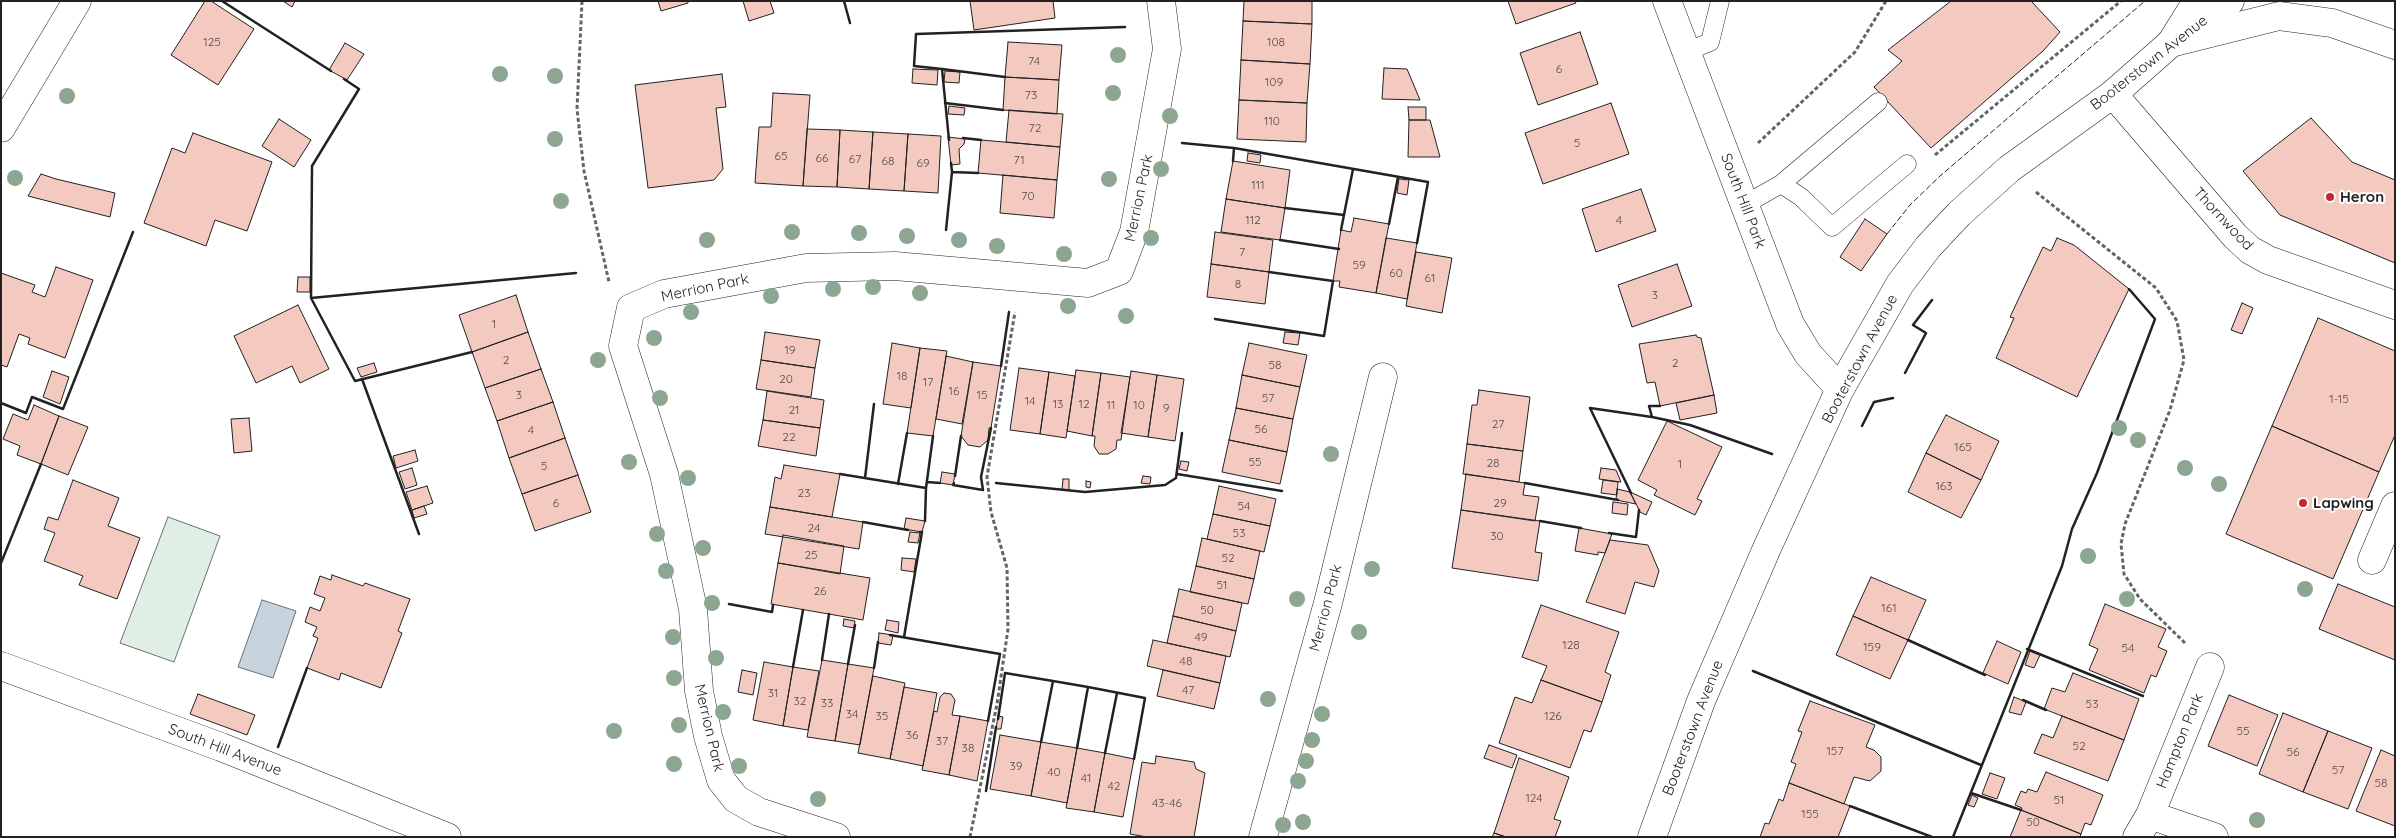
<!DOCTYPE html>
<html>
<head>
<meta charset="utf-8">
<style>
  body { margin:0 }
  #map { position:relative; width:2396px; height:838px; overflow:hidden; background:#fff; font-family:Quicksand,sans-serif }
  canvas { display:block }
  .frame { position:absolute; inset:0; border:2px solid #222; pointer-events:none }
</style>
</head>
<body>
<div id="map">
<canvas width="2396" height="838"></canvas>
<div class="frame"></div>
</div>
<script>
const ctx = document.querySelector('canvas').getContext('2d');
ctx.lineJoin = 'round';
function fill(path, color) { ctx.fillStyle = color; ctx.fill(path, 'evenodd'); }
const shape = rows => new Path2D(rows.map(r => 'M' + r).join(''));
function trace(path, color, width, dash) { ctx.strokeStyle = color; ctx.lineWidth = width; ctx.lineCap = dash ? 'butt' : 'round'; ctx.setLineDash(dash || []); ctx.stroke(path); }
function drawText(font, color, halo, rows, align = 'center') {
  ctx.font = font + ' Quicksand,sans-serif'; ctx.lineWidth = 4; ctx.setLineDash([]); ctx.textBaseline = 'middle'; ctx.strokeStyle = halo; ctx.fillStyle = color; for (const [text, x, y, turn = 0] of rows) {
    ctx.save(); ctx.translate(x, y); ctx.rotate((+turn || 0) * Math.PI / 180); ctx.textAlign = isNaN(turn) ? turn : align; if (halo) ctx.strokeText(text, 0, 0); ctx.fillText(text, 0, 0); ctx.restore();
  }
}
const green = shape([
  [168,517,220,536,174,662,120,643,168,517]
]);
fill(green, '#e0efe3');
trace(green, '#6f6f6f', 1);
const water = shape([
  [262,600,296,611,273,678,238,667,262,600]
]);
fill(water, '#c7d3dd');
trace(water, '#6f6f6f', 1);
const building = shape([
  [205,1,211,1,254,29,218,85,171,55,205,1],
  [283,1,295,1,292,7,283,1],
  [658,1,688,1,688,3,661,11,658,1],
  [743,1,770,1,774,13,749,21,743,1],
  [970,1,1053,1,1055,18,974,30,970,1],
  [1244,1,1312,1,1312,24,1243,21,1244,1],
  [1508,1,1575,1,1576,3,1516,24,1508,1],
  [1951,1,2031,1,2060,32,2043,51,1931,148,1874,87,1902,61,1888,50,1951,1],
  [1243,21,1312,24,1310,64,1241,60,1243,21],
  [1580,32,1598,84,1538,105,1520,53,1580,32],
  [1008,42,1062,45,1059,80,1005,77,1008,42],
  [345,43,364,54,347,80,329,70,345,43],
  [1241,60,1310,64,1307,103,1239,100,1241,60],
  [1384,68,1407,69,1420,100,1382,99,1384,68],
  [913,69,938,70,937,85,912,83,913,69],
  [945,71,960,72,959,83,944,82,945,71],
  [722,74,726,107,716,108,723,169,714,180,648,188,635,85,722,74],
  [1005,77,1059,80,1057,114,1003,110,1005,77],
  [773,93,810,95,803,186,755,183,759,127,771,127,773,93],
  [1239,100,1307,103,1306,142,1237,139,1239,100],
  [1611,103,1629,154,1543,184,1525,133,1611,103],
  [949,106,965,108,964,115,948,114,949,106],
  [1408,107,1426,107,1426,120,1409,120,1408,107],
  [1009,110,1063,114,1060,147,1006,142,1009,110],
  [2311,118,2352,162,2395,180,2395,263,2280,215,2243,171,2311,118],
  [279,119,311,140,294,167,262,146,279,119],
  [1409,120,1430,120,1440,157,1408,157,1409,120],
  [807,129,840,130,837,187,803,186,807,129],
  [840,130,873,132,869,189,837,187,840,130],
  [873,132,908,134,904,191,869,189,873,132],
  [193,133,272,162,247,231,215,220,206,246,144,223,172,148,185,153,193,133],
  [908,134,941,136,938,193,904,191,908,134],
  [948,137,965,139,964,144,959,149,960,164,951,165,948,137],
  [981,140,1060,147,1057,180,978,173,981,140],
  [1248,153,1261,155,1260,163,1247,161,1248,153],
  [1233,161,1290,170,1285,208,1226,199,1233,161],
  [41,174,56,179,115,193,110,217,28,196,41,174],
  [1003,175,1057,180,1054,218,1000,213,1003,175],
  [1399,179,1409,180,1407,195,1397,193,1399,179],
  [1641,189,1656,231,1596,252,1582,209,1641,189],
  [1226,199,1285,208,1280,240,1221,232,1226,199],
  [1354,218,1389,224,1376,293,1339,287,1340,281,1333,281,1341,230,1351,232,1354,218],
  [1865,219,1887,234,1861,271,1840,257,1865,219],
  [1215,232,1273,240,1269,272,1211,264,1215,232],
  [1386,238,1417,243,1407,299,1376,293,1386,238],
  [2057,238,2074,245,2129,289,2077,397,1996,358,2014,318,2010,317,2043,247,2051,251,2057,238],
  [1416,252,1452,258,1442,313,1406,306,1416,252],
  [1211,264,1269,272,1265,304,1207,297,1211,264],
  [1677,264,1692,306,1632,327,1618,285,1677,264],
  [56,267,93,280,65,358,28,344,30,338,19,334,7,367,1,365,1,273,35,285,32,292,45,297,56,267],
  [298,277,310,277,310,292,297,292,298,277],
  [516,295,528,332,472,352,459,315,516,295],
  [2242,303,2253,308,2242,334,2231,330,2242,303],
  [298,305,329,369,300,383,292,366,256,383,234,336,298,305],
  [2318,318,2395,351,2395,435,2379,472,2272,426,2318,318],
  [528,332,541,369,485,388,472,352,528,332],
  [765,332,820,340,815,368,761,360,765,332],
  [1285,332,1300,333,1298,345,1283,343,1285,332],
  [1696,335,1697,337,1701,338,1714,395,1660,406,1655,382,1647,383,1639,344,1696,335],
  [892,343,920,348,911,408,883,404,892,343],
  [1249,343,1307,355,1300,387,1242,375,1249,343],
  [920,348,947,351,933,436,907,433,920,348],
  [946,356,973,362,962,424,936,419,946,356],
  [761,360,815,368,811,397,756,389,761,360],
  [973,362,1001,366,991,428,989,428,988,440,980,447,968,445,961,436,973,362],
  [374,363,377,372,361,377,357,368,374,363],
  [1019,368,1049,372,1040,434,1010,430,1019,368],
  [541,369,553,402,497,421,485,388,541,369],
  [1076,370,1101,373,1092,436,1067,431,1076,370],
  [52,371,69,377,60,404,43,397,52,371],
  [1131,371,1157,375,1148,437,1121,433,1131,371],
  [1049,372,1075,376,1066,438,1040,434,1049,372],
  [1101,373,1130,377,1121,440,1117,440,1116,449,1108,454,1099,454,1094,446,1095,436,1092,436,1101,373],
  [1157,375,1184,379,1175,441,1148,437,1157,375],
  [1242,375,1300,387,1293,419,1236,408,1242,375],
  [1479,390,1530,397,1523,451,1467,444,1472,405,1477,405,1479,390],
  [767,391,824,400,820,428,763,420,767,391],
  [1714,395,1717,413,1680,420,1676,403,1714,395],
  [553,402,565,438,509,458,497,421,553,402],
  [34,405,59,416,41,464,17,455,20,446,3,439,13,414,28,420,34,405],
  [1236,408,1293,419,1287,452,1229,440,1236,408],
  [1946,415,1999,441,1981,480,1926,453,1946,415],
  [59,416,88,427,68,475,41,464,59,416],
  [249,418,252,451,234,453,231,419,249,418],
  [763,420,820,428,816,456,758,446,763,420],
  [1667,421,1722,447,1697,499,1702,501,1695,515,1654,495,1657,490,1638,480,1667,421],
  [2272,426,2379,472,2333,579,2226,534,2272,426],
  [565,438,578,475,522,494,509,458,565,438],
  [1229,440,1287,452,1280,484,1222,472,1229,440],
  [1467,444,1523,451,1519,482,1463,474,1467,444],
  [415,450,418,461,396,468,393,456,415,450],
  [1926,453,1981,480,1961,518,1908,492,1926,453],
  [1181,461,1189,462,1187,471,1179,469,1181,461],
  [784,465,840,474,832,517,770,507,775,477,781,479,784,465],
  [412,468,417,485,405,489,399,472,412,468],
  [1601,468,1616,470,1621,482,1599,479,1601,468],
  [942,472,955,474,953,485,940,483,942,472],
  [1466,474,1525,483,1523,495,1539,497,1535,521,1461,510,1466,474],
  [578,475,591,512,535,531,522,494,578,475],
  [1143,476,1151,477,1150,484,1141,483,1143,476],
  [1063,479,1069,479,1069,490,1062,490,1063,479],
  [73,480,119,498,108,526,140,538,117,599,79,585,83,576,44,561,55,533,44,529,48,517,58,520,73,480],
  [1603,480,1618,482,1617,495,1601,493,1603,480],
  [1086,481,1091,482,1090,488,1086,487,1086,481],
  [427,486,433,503,412,510,406,492,427,486],
  [1219,486,1276,499,1270,526,1213,514,1219,486],
  [1617,489,1630,492,1636,504,1616,500,1617,489],
  [1630,492,1652,502,1646,515,1640,512,1630,492],
  [1613,502,1628,504,1627,515,1612,513,1613,502],
  [424,506,427,514,414,518,412,510,424,506],
  [770,507,863,522,859,549,765,534,770,507],
  [1461,510,1540,521,1535,552,1542,553,1538,581,1452,568,1461,510],
  [1213,514,1270,526,1264,552,1207,539,1213,514],
  [906,518,925,521,922,532,904,529,906,518],
  [1579,528,1612,534,1605,553,1598,552,1598,555,1575,551,1579,528],
  [910,532,920,533,918,543,908,542,910,532],
  [783,535,844,546,840,574,778,563,783,535],
  [1202,538,1260,551,1254,579,1196,566,1202,538],
  [1610,540,1648,545,1659,571,1654,587,1635,582,1625,614,1586,602,1610,540],
  [902,558,916,559,914,572,901,570,902,558],
  [778,563,870,578,863,620,771,604,778,563],
  [1196,566,1254,579,1248,604,1190,592,1196,566],
  [332,575,363,586,365,583,410,599,398,631,402,633,381,688,341,673,339,680,307,668,318,638,313,636,317,627,305,622,310,607,320,611,325,598,314,594,320,576,331,580,332,575],
  [1871,577,1926,600,1908,640,1853,616,1871,577],
  [2338,584,2395,607,2395,660,2319,629,2338,584],
  [1179,589,1242,603,1236,631,1173,616,1179,589],
  [2105,604,2166,629,2158,647,2167,651,2156,677,2151,675,2144,693,2089,670,2098,649,2089,645,2105,604],
  [1541,605,1619,632,1605,672,1611,675,1602,702,1541,680,1547,666,1522,657,1541,605],
  [1173,616,1236,631,1230,657,1167,643,1173,616],
  [1853,616,1908,640,1890,679,1836,655,1853,616],
  [844,619,855,621,854,628,843,626,844,619],
  [887,620,899,622,898,633,885,630,887,620],
  [879,633,893,635,891,645,878,643,879,633],
  [1153,640,1226,656,1220,683,1147,666,1153,640],
  [1997,641,2021,652,2008,684,1983,673,1997,641],
  [2030,651,2040,655,2034,668,2025,665,2030,651],
  [822,660,848,664,835,741,807,737,822,660],
  [764,662,793,667,783,726,753,720,764,662],
  [848,664,874,668,860,745,835,741,848,664],
  [793,667,819,671,808,730,783,726,793,667],
  [742,670,757,673,753,695,738,692,742,670],
  [1163,670,1220,683,1214,709,1157,696,1163,670],
  [2073,673,2139,699,2124,740,2044,709,2052,688,2065,692,2073,673],
  [873,676,905,683,890,759,858,753,873,676],
  [1541,680,1602,702,1591,732,1584,730,1570,768,1499,743,1515,697,1532,703,1541,680],
  [904,687,937,693,923,766,890,759,904,687],
  [944,693,951,694,955,700,952,715,960,716,949,775,922,770,934,711,937,712,940,697,944,693],
  [198,694,255,715,247,735,190,714,198,694],
  [2229,695,2278,715,2257,766,2208,746,2229,695],
  [2014,697,2026,702,2021,715,2009,712,2014,697],
  [1810,701,1875,725,1866,747,1874,750,1881,757,1881,771,1870,781,1854,777,1844,804,1789,783,1796,764,1791,762,1802,732,1798,731,1810,701],
  [2283,713,2328,731,2303,792,2259,774,2283,713],
  [960,716,988,721,977,781,949,775,960,716],
  [998,716,1003,717,1001,729,996,729,998,716],
  [2062,716,2124,740,2108,781,2034,753,2042,734,2053,738,2062,716],
  [2328,731,2372,748,2348,809,2303,792,2328,731],
  [1000,735,1041,742,1031,796,990,789,1000,735],
  [1041,742,1077,748,1067,803,1031,796,1041,742],
  [1489,745,1517,755,1512,768,1484,758,1489,745],
  [1077,748,1105,753,1094,812,1066,808,1077,748],
  [2381,750,2395,756,2395,826,2356,811,2381,750],
  [1105,753,1134,759,1123,817,1094,812,1105,753],
  [1156,756,1194,762,1196,769,1205,773,1194,837,1147,837,1130,834,1142,762,1155,764,1156,756],
  [1519,758,1569,777,1554,819,1561,821,1555,837,1506,837,1494,833,1519,758],
  [2046,772,2103,795,2091,825,2085,823,2081,834,2021,810,2022,808,2015,805,2021,791,2026,793,2028,789,2037,792,2046,772],
  [1990,773,2005,778,1997,799,1982,794,1990,773],
  [1789,783,1850,806,1838,837,1760,837,1765,823,1769,824,1779,799,1783,801,1789,783],
  [1972,795,1978,798,1974,807,1968,805,1972,795],
  [2021,810,2081,834,2080,837,2010,837,2021,810],
  [1494,833,1506,837,1492,837,1494,833]
]);
fill(building, '#f3c9c0');
trace(building, '#222', 1);
const service = shape([
  [1686,52,1710,42,1720,1],
  [1781,184,1801,197,1832,227,1907,164],
  [1744,205,1781,184,1878,102]
]);
const minor = shape([
  [1667,1,1790,324,1808,354,1840,389],
  [2113,94,2235,236,2250,250,2268,260,2395,305],
  [2372,560,2395,506],
  [1,666,221,747,447,837],
  [2150,815,2214,837],
  [836,837,759,812,736,799,721,780,708,736,699,691,693,609,664,474,623,346,631,308,664,294,806,268,895,266,1088,283,1119,271,1134,232,1167,49,1161,1],
  [1263,837,1328,603,1383,377],
  [2137,837,2150,815,2210,667]
]);
const tertiary = shape([
  [1652,837,1701,701,1767,548,1840,389,1900,284,1928,247,1959,214,2009,169,2113,94,2171,43,2230,1]
]);
const secondary = shape([
  [2171,43,2279,16,2332,23,2395,45],
  [2171,43,2197,1]
]);
const trunk = shape([
  [1,128,77,1]
]);
trace(service, '#222', 19);
trace(minor, '#222', 29);
trace(tertiary, '#222', 29);
trace(secondary, '#222', 29);
trace(trunk, '#222', 29);
trace(shape([
  [582,1,577,109,584,171,609,282],
  [1758,143,1855,52,1886,1],
  [1935,155,2121,1],
  [2036,192,2156,288,2177,321,2184,360,2170,410,2125,524,2121,544,2124,574,2140,599,2186,644],
  [970,837,997,704,1008,629,1007,568,991,512,987,477,1015,312]
]), '#646464', 3, [4, 2.5]);
trace(service, '#fff', 18);
trace(minor, '#fff', 28);
trace(tertiary, '#fff', 28);
trace(secondary, '#fff', 28);
trace(trunk, '#fff', 28);
trace(shape([
  [1887,234,1910,205,1940,176,2145,1]
]), '#222', 1, [6, 2.5]);
trace(shape([
  [222,1,331,71],
  [844,1,850,23],
  [942,69,1005,77],
  [945,103,1003,110],
  [963,138,981,140],
  [949,140,942,69,914,66,916,34,1125,27],
  [1182,143,1234,148],
  [1233,161,1234,148,1428,182,1417,243],
  [952,172,978,173],
  [1285,208,1344,215],
  [1389,224,1398,177],
  [946,230,952,172,951,163],
  [1341,230,1353,169],
  [1280,240,1339,249],
  [311,298,312,166,359,89,344,79],
  [1215,319,1324,336,1333,281,1269,272],
  [472,352,355,381,311,298,576,273],
  [1001,366,1009,312],
  [1905,373,1926,333,1913,325,1932,300],
  [362,379,419,534],
  [1,403,26,413,32,397,63,409,133,232],
  [1590,408,1631,493],
  [1590,408,1652,417,1649,406,1660,406],
  [1652,417,1690,425,1772,454],
  [1862,426,1874,402,1893,398],
  [840,474,926,488,933,436],
  [1177,474,1282,491],
  [955,476,961,436],
  [865,478,874,404],
  [927,482,940,483],
  [954,483,953,485,983,490,981,477,991,428],
  [996,483,1085,492,1165,485,1176,478,1182,433],
  [1525,483,1618,500],
  [898,484,907,433],
  [925,521,926,488],
  [1540,521,1581,528],
  [863,522,908,530],
  [1609,533,1636,537,1639,510],
  [1,563,41,464],
  [729,604,772,612,773,605],
  [890,635,1000,654,988,721],
  [904,637,922,532,920,532],
  [1908,640,1985,675],
  [2027,649,2143,696],
  [822,660,829,614],
  [848,664,855,625],
  [793,667,803,610],
  [874,668,878,642],
  [1753,671,1981,765],
  [2023,700,2046,710],
  [998,719,1005,673,1053,681],
  [1041,742,1053,681,1088,687,1145,698,1134,759],
  [278,747,307,668],
  [1077,748,1088,687],
  [1105,753,1117,693],
  [986,791,996,727],
  [1971,793,2021,810],
  [1850,806,1932,837],
  [1953,837,2062,566,2072,529,2097,473,2155,319,2129,289]
]), '#222', 2.5);
ctx.fillStyle = '#8da692';
for (const [x, y] of [
  [1118,55],
  [500,74],
  [555,76],
  [1113,93],
  [67,96],
  [1170,116],
  [555,139],
  [1161,169],
  [15,178],
  [1109,179],
  [561,201],
  [792,232],
  [859,233],
  [907,236],
  [1151,238],
  [707,240],
  [959,240],
  [997,246],
  [1064,254],
  [873,287],
  [833,289],
  [920,293],
  [771,296],
  [1068,306],
  [691,312],
  [1126,316],
  [654,338],
  [598,360],
  [660,398],
  [2119,428],
  [2138,440],
  [1331,454],
  [629,462],
  [2185,468],
  [688,478],
  [2219,484],
  [657,534],
  [703,548],
  [2088,556],
  [1372,569],
  [666,571],
  [2305,589],
  [1297,599],
  [2127,599],
  [712,603],
  [1359,632],
  [673,637],
  [716,658],
  [674,678],
  [1268,699],
  [723,712],
  [1322,714],
  [679,725],
  [614,731],
  [1312,740],
  [1306,761],
  [674,764],
  [739,766],
  [1298,781],
  [818,799],
  [2257,820],
  [1303,822],
  [1283,825]
]) { ctx.beginPath(); ctx.arc(x, y, 8, 0, 2 * Math.PI); ctx.fill(); }
for (const [x, y, r, color] of [
  [2330,197,5,"#c62828"],
  [2303,503,5,"#c62828"]
]) { const dot = new Path2D(); dot.arc(x, y, r, 0, 2 * Math.PI); ctx.fillStyle = color; ctx.fill(dot); trace(dot, '#fff', 2); }
drawText('12px', '#564c4a', null, [
  ["125",212,42],
  ["108",1276,42],
  ["74",1034,61],
  ["6",1559,69],
  ["109",1274,82],
  ["73",1031,95],
  ["110",1272,121],
  ["72",1035,128],
  ["5",1577,143],
  ["65",781,156],
  ["66",822,158],
  ["67",855,159],
  ["71",1019,160],
  ["68",888,161],
  ["69",923,163],
  ["111",1258,185],
  ["70",1028,196],
  ["112",1253,220],
  ["4",1619,220],
  ["7",1242,252],
  ["59",1359,265],
  ["60",1396,273],
  ["61",1430,278],
  ["8",1238,284],
  ["3",1655,295],
  ["1",494,324],
  ["19",790,350],
  ["2",506,360],
  ["2",1675,363],
  ["58",1275,365],
  ["18",902,376],
  ["20",786,379],
  ["17",928,382],
  ["16",954,391],
  ["3",519,395],
  ["15",982,395],
  ["57",1268,398],
  ["1-15",2339,399],
  ["14",1030,401],
  ["13",1058,404],
  ["12",1084,404],
  ["11",1111,405],
  ["10",1139,405],
  ["9",1166,408],
  ["21",794,410],
  ["27",1498,424],
  ["56",1261,429],
  ["4",531,430],
  ["22",789,437],
  ["165",1963,447],
  ["55",1255,462],
  ["28",1493,463],
  ["1",1680,464],
  ["5",544,466],
  ["163",1944,486],
  ["23",804,493],
  ["6",556,503],
  ["29",1500,503],
  ["54",1244,506],
  ["24",814,528],
  ["53",1239,533],
  ["30",1497,536],
  ["25",811,555],
  ["52",1228,558],
  ["51",1222,585],
  ["26",820,591],
  ["161",1889,608],
  ["50",1207,610],
  ["49",1201,637],
  ["128",1571,645],
  ["159",1872,647],
  ["54",2128,648],
  ["48",1186,661],
  ["47",1188,690],
  ["31",773,693],
  ["32",800,701],
  ["33",827,703],
  ["53",2092,704],
  ["34",852,714],
  ["35",882,716],
  ["126",1553,716],
  ["55",2243,731],
  ["36",912,735],
  ["37",942,741],
  ["52",2079,746],
  ["38",968,748],
  ["157",1835,751],
  ["56",2293,752],
  ["39",1016,766],
  ["57",2338,770],
  ["40",1054,772],
  ["41",1086,778],
  ["58",2381,783],
  ["42",1114,786],
  ["124",1534,798],
  ["51",2059,800],
  ["43-46",1167,803],
  ["155",1810,814],
  ["50",2033,822]
]);
drawText('15px', '#222', '#fff', [
  ["Booterstown Avenue",2149,63,-38],
  ["Merrion Park",1139,198,-78],
  ["South Hill Park",1743,201,69],
  ["Thornwood",2223,219,47],
  ["Merrion Park",705,288,-12],
  ["Booterstown Avenue",1860,359,-62],
  ["Merrion Park",1326,608,-75],
  ["Merrion Park",709,728,77],
  ["Booterstown Avenue",1693,728,-69],
  ["Hampton Park",2180,741,-68],
  ["South Hill Avenue",225,750,21]
]);
drawText('bold 15px', '#222', '#fff', [
  ["Heron",2340,197],
  ["Lapwing",2313,503]
], 'left');
</script>
</body>
</html>
